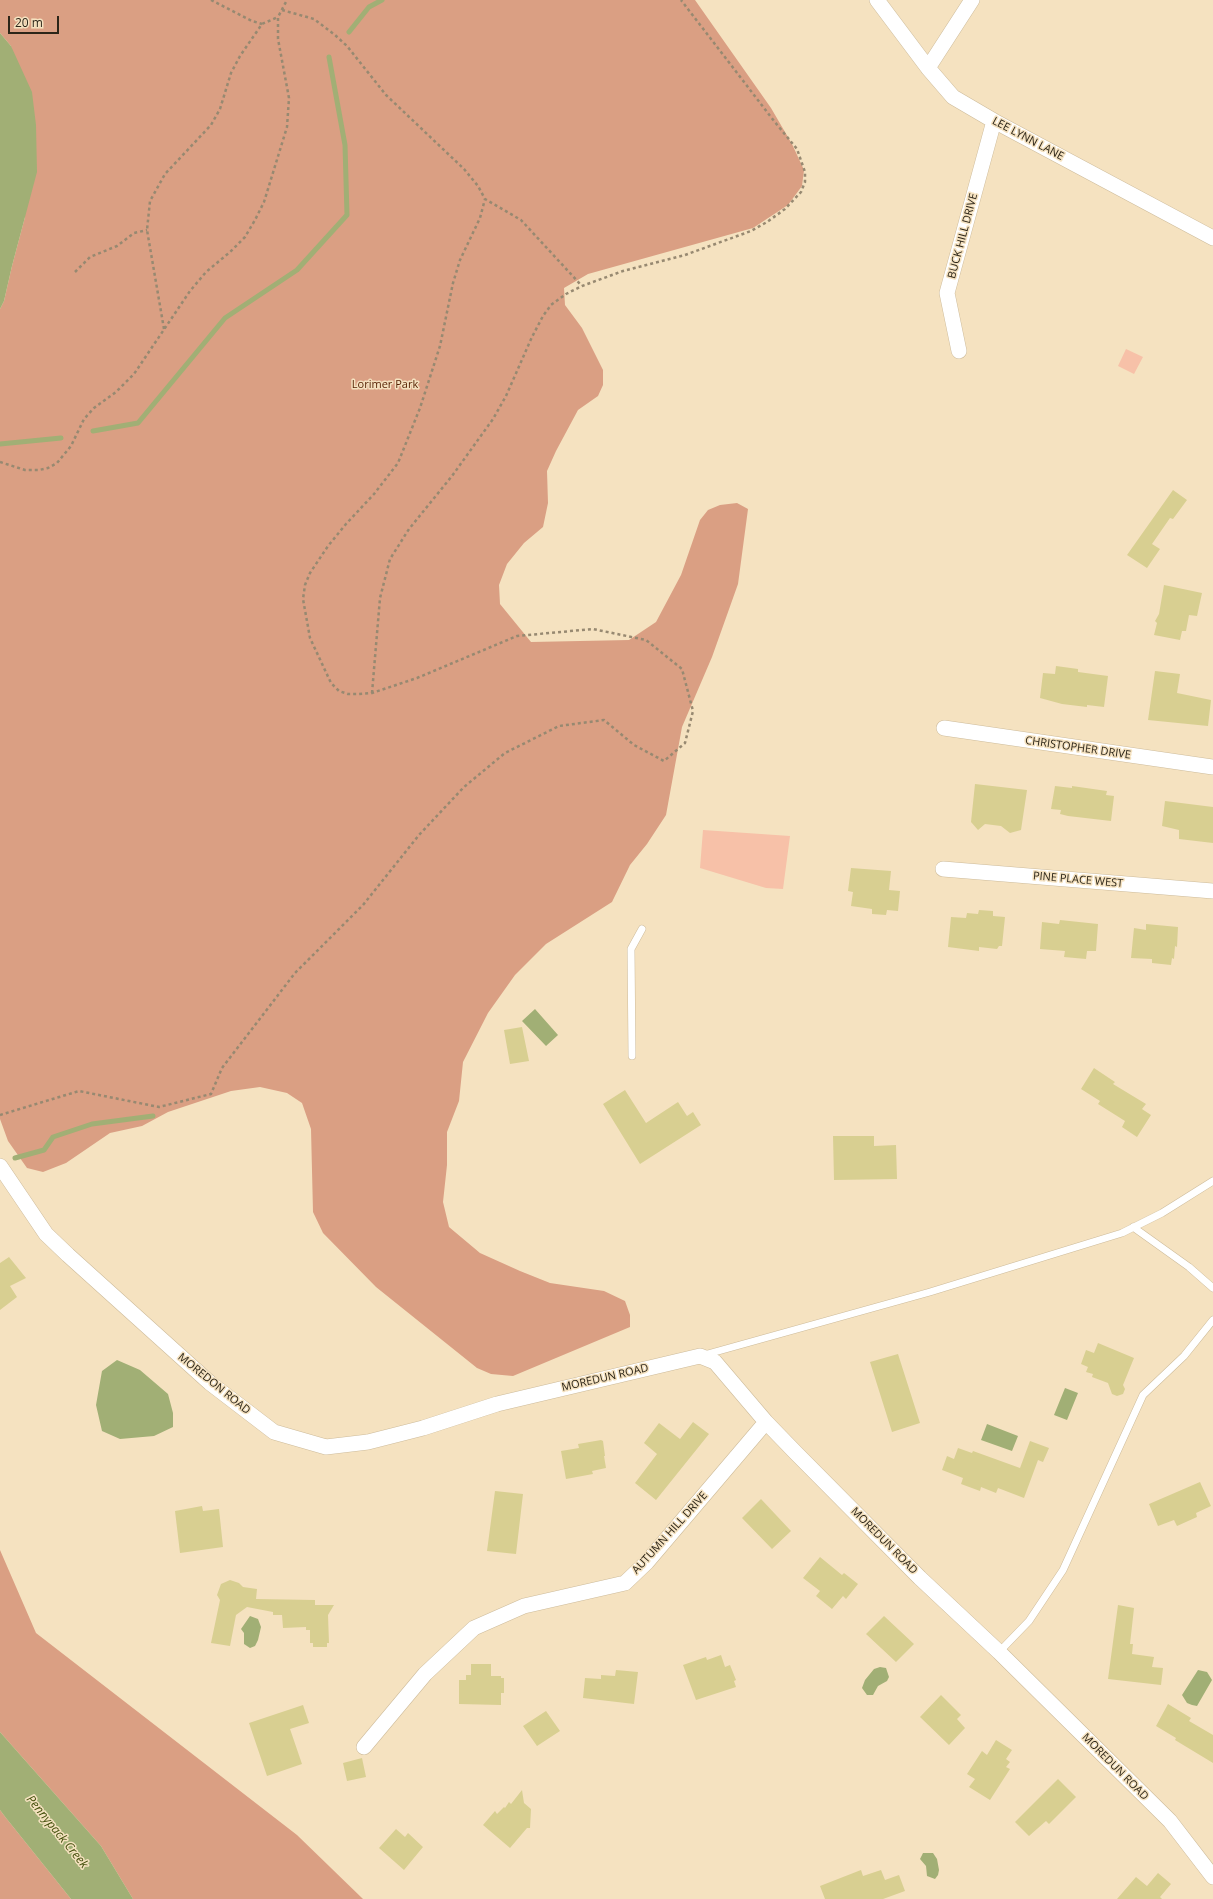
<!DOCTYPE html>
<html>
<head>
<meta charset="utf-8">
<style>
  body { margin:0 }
  #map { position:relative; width:1213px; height:1899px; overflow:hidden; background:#f5e2c0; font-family:"Open Sans",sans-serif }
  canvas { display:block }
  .scale { position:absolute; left:8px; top:16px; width:51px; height:18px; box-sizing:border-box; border:2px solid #2c2518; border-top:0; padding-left:5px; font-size:12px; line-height:14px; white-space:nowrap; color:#2c2518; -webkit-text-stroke:3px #f5e2c0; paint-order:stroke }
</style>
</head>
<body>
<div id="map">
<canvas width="1213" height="1899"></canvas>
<div class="scale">20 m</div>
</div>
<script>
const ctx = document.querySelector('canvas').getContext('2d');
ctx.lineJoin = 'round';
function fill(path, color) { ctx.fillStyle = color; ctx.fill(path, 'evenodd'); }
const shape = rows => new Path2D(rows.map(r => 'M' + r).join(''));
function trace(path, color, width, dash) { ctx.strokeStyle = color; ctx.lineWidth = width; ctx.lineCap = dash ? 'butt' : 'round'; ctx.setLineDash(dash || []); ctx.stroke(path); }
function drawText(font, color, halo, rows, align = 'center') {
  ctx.font = font + ' "Open Sans",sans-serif'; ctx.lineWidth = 3; ctx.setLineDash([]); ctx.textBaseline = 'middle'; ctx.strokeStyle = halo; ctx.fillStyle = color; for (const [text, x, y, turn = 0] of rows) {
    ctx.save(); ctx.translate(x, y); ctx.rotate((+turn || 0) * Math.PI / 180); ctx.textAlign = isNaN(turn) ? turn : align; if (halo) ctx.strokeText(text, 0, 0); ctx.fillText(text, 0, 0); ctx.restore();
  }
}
fill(shape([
  [1126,349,1143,357,1134,374,1118,366],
  [703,830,790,836,783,889,766,888,700,868]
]), '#f7c1a8');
fill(shape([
  [0,0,695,0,771,108,792,144,804,170,802,186,788,205,753,228,588,274,564,288,565,305,582,328,603,370,603,385,598,396,578,410,556,451,547,471,548,503,543,527,524,543,507,564,499,585,500,604,531,642,629,640,656,622,681,575,700,520,708,510,720,505,737,503,748,509,738,584,712,657,682,727,666,815,647,844,630,865,612,902,546,944,515,975,488,1013,463,1062,459,1101,447,1132,447,1165,443,1202,449,1227,480,1253,520,1271,550,1283,604,1291,625,1301,630,1315,630,1327,513,1376,491,1374,477,1368,376,1287,323,1233,313,1212,311,1129,302,1103,287,1093,260,1087,231,1091,168,1112,142,1126,110,1133,66,1163,43,1172,27,1168,8,1141,0,1119,0,309,4,301,12,266,25,217,11,46,0,33],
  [0,1550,36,1633,297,1835,363,1899,133,1899,101,1846,0,1732],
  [0,1810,6,1818,71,1899,0,1899]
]), '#da9f83');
fill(shape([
  [0,33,11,46,32,92,36,125,37,172,12,266,4,301,0,309],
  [535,1009,558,1035,546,1046,522,1021],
  [117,1360,140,1370,168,1394,173,1413,173,1427,154,1436,120,1439,102,1431,96,1405,102,1371],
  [1065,1388,1078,1393,1067,1420,1054,1415],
  [987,1424,1018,1436,1012,1451,981,1440],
  [250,1616,258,1619,261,1627,258,1640,255,1646,250,1648,244,1644,244,1633,241,1629],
  [880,1667,886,1668,889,1677,887,1681,878,1686,873,1695,867,1695,862,1688,865,1680,874,1669],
  [1198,1670,1207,1672,1212,1680,1197,1706,1192,1705,1187,1703,1182,1695],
  [0,1732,101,1846,133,1899,71,1899,6,1818,0,1810],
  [923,1853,933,1853,937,1859,939,1870,938,1875,935,1879,927,1876,926,1866,920,1859]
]), '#a1af75');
trace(shape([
  [349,32,369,7,382,0],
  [93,431,138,423,225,318,297,270,347,215,345,145,329,57],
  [0,444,61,438],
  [15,1158,44,1150,53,1137,92,1124,153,1116]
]), '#a1af75', 5);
fill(shape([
  [1173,490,1187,500,1173,519,1170,518,1152,544,1160,549,1147,568,1127,555],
  [1164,585,1202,593,1197,616,1189,615,1186,631,1182,631,1180,640,1154,635,1157,623,1155,621,1159,614],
  [1056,666,1078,669,1078,672,1108,676,1104,707,1087,705,1087,707,1062,704,1040,698,1043,673,1055,674],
  [1155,671,1180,674,1177,693,1211,700,1208,726,1148,720],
  [975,784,1027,790,1021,830,1010,833,1001,826,985,824,978,830,971,822],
  [1055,786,1072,788,1072,786,1107,791,1106,795,1114,796,1111,821,1068,816,1060,814,1061,810,1051,809],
  [1165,801,1213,807,1213,843,1179,839,1179,830,1162,826],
  [851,868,891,871,889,890,900,891,898,911,887,910,886,915,872,914,872,909,851,906,853,892,848,891],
  [979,910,993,911,993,916,1005,917,1002,946,999,946,997,949,979,947,979,951,948,947,951,917,966,918,967,913,978,914],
  [1060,920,1098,924,1096,951,1087,951,1086,959,1064,957,1065,951,1040,949,1042,922,1059,924],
  [1146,924,1178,927,1177,947,1175,946,1174,959,1172,958,1171,965,1152,963,1152,959,1131,958,1134,928,1146,930],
  [522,1027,529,1061,510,1064,504,1030],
  [1094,1068,1115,1082,1113,1084,1146,1104,1142,1109,1151,1115,1137,1137,1122,1127,1125,1121,1098,1104,1100,1101,1081,1089],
  [625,1090,646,1123,678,1102,687,1116,693,1112,701,1125,640,1164,603,1104],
  [833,1136,874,1136,874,1146,896,1145,897,1179,834,1180],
  [9,1257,26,1278,10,1286,17,1297,0,1310,0,1263],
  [1098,1343,1134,1358,1123,1385,1125,1389,1123,1394,1117,1396,1112,1394,1108,1383,1092,1377,1093,1374,1086,1372,1088,1367,1081,1364,1086,1350,1094,1353],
  [898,1354,920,1423,892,1432,870,1362],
  [693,1422,709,1434,656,1500,635,1483,657,1454,644,1443,659,1423,680,1439],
  [601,1440,603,1441,605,1456,604,1456,606,1468,592,1471,593,1474,566,1479,561,1451,579,1448,578,1444],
  [1030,1441,1049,1448,1043,1462,1038,1460,1024,1498,998,1488,996,1493,981,1487,980,1491,961,1484,963,1478,942,1470,947,1456,954,1459,958,1448,972,1453,973,1451,1020,1468],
  [1200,1482,1211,1506,1196,1513,1197,1517,1177,1526,1174,1520,1158,1526,1149,1504],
  [495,1491,523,1494,516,1554,487,1551],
  [761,1499,791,1531,772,1549,742,1518],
  [202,1506,203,1511,219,1509,223,1547,180,1553,175,1511],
  [820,1557,842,1575,844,1573,858,1584,846,1599,843,1596,832,1609,816,1596,820,1591,803,1578],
  [230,1580,239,1583,243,1587,257,1589,256,1599,315,1600,315,1605,334,1605,328,1615,329,1643,327,1643,327,1647,313,1647,313,1643,310,1643,310,1630,306,1630,306,1627,283,1628,282,1615,273,1615,273,1612,247,1607,236,1615,230,1646,211,1643,220,1600,217,1595,221,1584],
  [1118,1605,1134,1608,1130,1644,1133,1644,1132,1654,1154,1657,1152,1667,1163,1668,1161,1685,1108,1679],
  [884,1616,914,1644,896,1662,866,1634],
  [721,1655,725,1667,730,1665,736,1680,734,1681,736,1687,696,1700,683,1665,706,1657,707,1660],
  [471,1664,491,1664,491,1676,501,1676,501,1678,504,1678,504,1693,501,1693,501,1705,459,1704,459,1680,466,1680,466,1675,471,1675],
  [616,1670,638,1672,634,1704,583,1698,585,1678,601,1679,601,1675,615,1676],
  [941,1695,961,1715,957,1719,965,1728,949,1745,920,1717],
  [1168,1704,1191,1718,1189,1721,1213,1735,1213,1763,1175,1740,1176,1738,1156,1726],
  [303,1705,309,1723,290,1729,302,1764,267,1776,249,1723],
  [546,1711,560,1731,537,1746,523,1726],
  [996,1740,1012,1750,1006,1759,1010,1762,1006,1767,1010,1769,990,1800,969,1787,975,1779,967,1774,982,1751,987,1755],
  [362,1758,366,1777,347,1781,343,1763],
  [1058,1779,1076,1797,1049,1824,1046,1821,1029,1836,1015,1822],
  [522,1790,524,1803,531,1809,530,1828,527,1828,510,1848,483,1825,495,1811,497,1814,504,1807,505,1808,509,1802,511,1804],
  [396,1829,405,1837,408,1833,423,1847,404,1870,379,1848],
  [861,1870,863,1876,881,1870,885,1880,899,1875,905,1891,883,1899,825,1899,820,1886],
  [1158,1873,1171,1884,1160,1897,1162,1899,1117,1899,1136,1877,1147,1886]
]), '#d8cf91');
const service = shape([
  [632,1056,631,949,642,929],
  [1133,1227,1189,1267,1213,1288],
  [704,1355,930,1292,1122,1233,1162,1213,1213,1181],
  [999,1652,1029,1621,1063,1570,1143,1395,1184,1356,1213,1320]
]);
const minor = shape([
  [877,0,928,68,953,97,994,121,1213,238],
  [928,68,972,0],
  [959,351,947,293,994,121],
  [944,728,1213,767],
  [943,869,1213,891],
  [0,1166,46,1234,68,1255,210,1383,274,1432,326,1447,368,1442,423,1428,497,1404,700,1356,715,1362,766,1422,795,1452,920,1578,999,1652,1170,1821,1213,1877],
  [364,1747,425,1674,474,1628,524,1606,625,1583,647,1562,766,1422]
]);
trace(service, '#cdbb9a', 8);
trace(minor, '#cdbb9a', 16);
trace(shape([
  [211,0,252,21,262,24],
  [282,10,314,19,335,35,347,46,386,95,464,169,478,186,485,199,521,220,581,285],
  [75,272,90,257,117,246,134,233,147,230],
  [164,329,147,230,150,201,165,174,211,125,220,109,231,73,240,56,262,24,278,17],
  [0,462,25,470,39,470,48,468,57,463,71,446,84,419,94,408,116,392,134,374,190,291,206,272,230,252,245,237,255,220,264,202,287,127,289,98,278,39,278,17,287,0],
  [372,693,380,598,390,559,409,529,452,476,493,419,506,396,532,337,543,316,551,305,566,294,582,286,623,271,685,255,751,231,767,222,785,209,801,192,805,182,805,172,797,149,774,121,681,0],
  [0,1115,79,1091,159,1107,211,1094,222,1068,295,973,363,905,419,835,464,787,505,753,559,726,604,720,634,745,664,761,685,743,693,711,682,669,646,640,593,629,517,636,417,678,372,693,359,694,348,694,339,691,331,683,310,638,303,599,305,585,310,573,328,546,346,524,374,494,398,463,420,408,440,346,453,283,460,260,480,218,485,199]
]), '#978971', 2.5, [3, 3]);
trace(service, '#fff', 7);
trace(minor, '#fff', 15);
drawText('11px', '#2c2518', '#f5e2c0', [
  ["LEE LYNN LANE",1028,139,28],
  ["BUCK HILL DRIVE",963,236,-75],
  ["CHRISTOPHER DRIVE",1078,748,8],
  ["PINE PLACE WEST",1078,880,5],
  ["MOREDUN ROAD",605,1378,-13],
  ["MOREDON ROAD",214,1384,39],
  ["AUTUMN HILL DRIVE",670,1533,-48],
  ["MOREDUN ROAD",884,1541,45],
  ["MOREDUN ROAD",1115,1767,45]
]);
drawText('11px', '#541f00', '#f5e2c0', [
  ["Lorimer Park",385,385]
]);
drawText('italic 12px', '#434f0b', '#f5e2c0', [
  ["Pennypack Creek",57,1832,51]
]);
</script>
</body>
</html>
